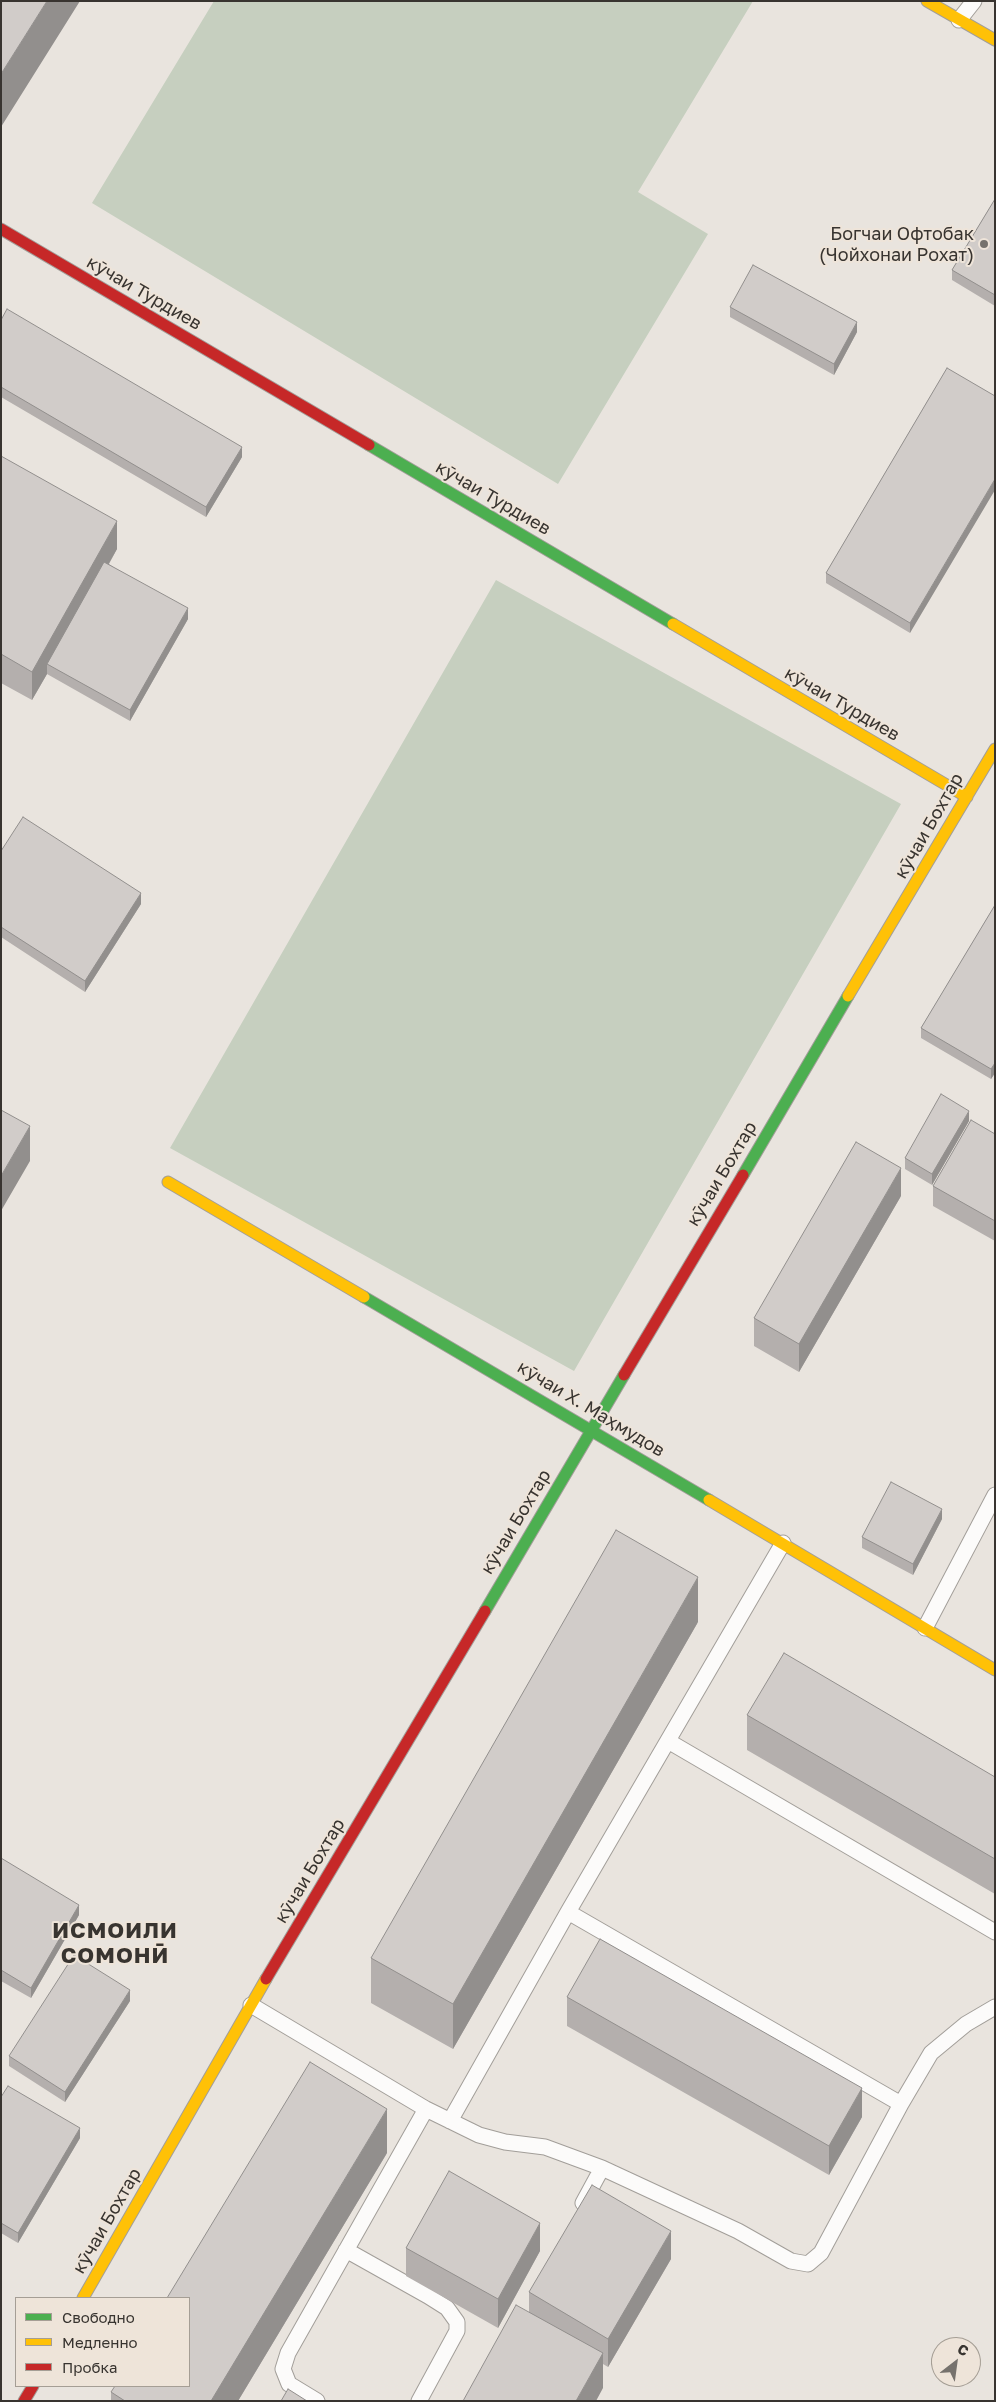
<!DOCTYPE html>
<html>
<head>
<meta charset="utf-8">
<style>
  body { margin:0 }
  #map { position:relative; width:996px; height:2402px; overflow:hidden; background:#e9e4de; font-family:"Golos Text",sans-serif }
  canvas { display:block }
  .frame { position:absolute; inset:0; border:2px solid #383430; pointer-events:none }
  .legend { position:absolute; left:15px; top:2297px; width:175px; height:90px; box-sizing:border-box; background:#eee4d9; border:1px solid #a59e95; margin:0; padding:6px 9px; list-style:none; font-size:15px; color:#383430 }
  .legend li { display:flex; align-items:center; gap:10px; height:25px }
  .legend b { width:25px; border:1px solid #a59e95 }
  .north { position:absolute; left:931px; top:2337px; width:50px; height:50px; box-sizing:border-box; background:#eee4d9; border:1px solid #a59e95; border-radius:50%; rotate:30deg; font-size:14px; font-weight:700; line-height:20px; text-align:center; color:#383430 }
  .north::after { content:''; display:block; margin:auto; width:18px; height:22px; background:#76726d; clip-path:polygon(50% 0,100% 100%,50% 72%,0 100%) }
</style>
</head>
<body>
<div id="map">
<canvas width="996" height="2402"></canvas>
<div class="frame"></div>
<ul class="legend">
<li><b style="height:6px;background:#4caf50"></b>Свободно</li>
<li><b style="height:6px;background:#ffc107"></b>Медленно</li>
<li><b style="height:6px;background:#c62828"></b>Пробка</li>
</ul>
<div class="north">С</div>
</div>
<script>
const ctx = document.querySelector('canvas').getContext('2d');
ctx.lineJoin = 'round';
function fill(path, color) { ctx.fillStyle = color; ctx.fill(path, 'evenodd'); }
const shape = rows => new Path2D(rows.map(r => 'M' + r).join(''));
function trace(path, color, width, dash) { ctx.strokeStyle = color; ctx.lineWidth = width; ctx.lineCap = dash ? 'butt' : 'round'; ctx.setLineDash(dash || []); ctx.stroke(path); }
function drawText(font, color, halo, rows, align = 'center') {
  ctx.font = font + ' "Golos Text",sans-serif'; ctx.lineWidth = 4; ctx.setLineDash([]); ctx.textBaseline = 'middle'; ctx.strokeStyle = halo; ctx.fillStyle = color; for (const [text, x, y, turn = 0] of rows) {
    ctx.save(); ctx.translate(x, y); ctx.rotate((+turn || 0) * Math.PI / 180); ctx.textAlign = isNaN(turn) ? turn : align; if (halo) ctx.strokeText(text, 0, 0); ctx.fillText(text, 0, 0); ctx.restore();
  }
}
fill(shape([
  [214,1,753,1,638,192,708,234,558,484,92,203],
  [496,580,901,804,574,1371,170,1148]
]), '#c6cfbf');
const lane = shape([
  [959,20,974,1],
  [925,1628,995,1495],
  [668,1741,995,1932],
  [568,1912,901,2104],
  [251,2005,426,2109,479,2135,505,2142,545,2147,602,2168,738,2231,791,2261,808,2264,821,2253,901,2104,931,2053,966,2024,995,2007],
  [450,2121,568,1912,783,1543],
  [583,2203,602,2168],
  [346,2250,428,2296,447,2308,457,2322,457,2331,419,2401],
  [317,2401,289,2384,283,2369,288,2353,426,2109]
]);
const fast = shape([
  [369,445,673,624],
  [743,1175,848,996],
  [364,1297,709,1500],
  [485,1611,624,1375]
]);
const slow = shape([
  [927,1,995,40],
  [673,624,967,797],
  [848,996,995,749],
  [168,1182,364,1297],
  [709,1500,995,1670],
  [83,2298,266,1979]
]);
const jam = shape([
  [1,229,369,445],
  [624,1375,743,1175],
  [266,1979,485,1611],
  [24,2401,33,2386]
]);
trace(lane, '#a29e99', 17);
trace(fast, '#a29e99', 13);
trace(slow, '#a29e99', 13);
trace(jam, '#a29e99', 13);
trace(lane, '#fcfbfa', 15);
trace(fast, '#4caf50', 11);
trace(slow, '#ffc107', 11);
trace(jam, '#c62828', 11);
fill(shape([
  [995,199,995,306,952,280,952,270],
  [730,307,857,332,834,375,730,317],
  [1,320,242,457,206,517,1,397],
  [947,368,910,633,826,583,826,573],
  [1,456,117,549,109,564,188,619,130,721,47,674,32,700,1,683],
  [1,851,141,904,85,992,1,937],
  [995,905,995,1073,991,1079,921,1038,921,1028],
  [969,1121,932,1185,905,1169,905,1158],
  [995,1134,995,1241,933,1206,933,1186],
  [901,1196,799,1372,754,1346,754,1318],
  [942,1519,913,1575,862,1548,862,1537],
  [698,1622,453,2049,371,2003,371,1958],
  [747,1715,995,1777,995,1894,747,1750],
  [1,1858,79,1915,31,1998,1,1981],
  [567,1997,862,2117,829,2175,567,2026],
  [130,2001,65,2102,9,2066,9,2056],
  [1,2097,80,2138,18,2243,1,2233],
  [387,2153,238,2401,111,2401,111,2392],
  [406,2248,540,2251,498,2328,406,2276],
  [671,2259,608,2367,603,2364,603,2388,529,2313,529,2292]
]), '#b4afad');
fill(shape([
  [47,1,80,1,1,127,1,74],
  [857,322,857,332,834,375,834,364],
  [242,447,242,457,206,517,206,507],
  [995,479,995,490,910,633,910,623],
  [117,521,117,549,51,666,47,664,47,674,32,700,32,672],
  [188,608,188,619,130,721,130,710],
  [141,893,141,904,85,992,85,981],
  [995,1063,995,1073,991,1079,991,1069],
  [969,1111,969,1121,932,1185,932,1174],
  [30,1126,30,1161,1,1211,1,1176],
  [901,1168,901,1196,799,1372,799,1344],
  [942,1509,942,1519,913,1575,913,1564],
  [698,1577,698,1622,453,2049,453,2004],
  [79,1905,79,1915,31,1998,31,1988],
  [130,1990,130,2001,65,2102,65,2092],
  [862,2088,862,2117,829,2175,829,2146],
  [387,2109,387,2153,238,2401,211,2401],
  [80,2128,80,2138,18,2243,18,2233],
  [540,2223,540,2251,498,2328,498,2299],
  [671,2231,671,2259,608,2367,608,2339],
  [603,2353,603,2388,596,2401,576,2401]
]), '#928f8d');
const building = shape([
  [1,1,47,1,1,74,1,1],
  [995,199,995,295,952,270,995,199],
  [753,265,857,322,834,364,730,307,753,265],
  [7,309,242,447,206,507,1,387,1,320,7,309],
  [947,368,995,396,995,479,910,623,826,573,947,368],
  [1,456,117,521,32,672,1,654,1,456],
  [104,562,188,608,130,710,47,664,104,562],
  [23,817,141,893,85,981,1,927,1,851,23,817],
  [995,905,995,1063,991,1069,921,1028,995,905],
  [941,1094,969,1111,932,1174,905,1158,941,1094],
  [1,1110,30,1126,1,1176,1,1110],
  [971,1120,995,1134,995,1221,933,1186,971,1120],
  [856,1142,901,1168,799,1344,754,1318,856,1142],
  [891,1482,942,1509,913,1564,862,1537,891,1482],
  [616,1530,698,1577,453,2004,371,1958,616,1530],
  [784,1653,995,1777,995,1859,747,1715,784,1653],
  [1,1858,79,1905,31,1988,1,1970,1,1858],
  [600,1939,862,2088,829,2146,567,1997,600,1939],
  [74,1955,130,1990,65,2092,9,2056,74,1955],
  [310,2062,387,2109,211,2401,125,2401,111,2392,115,2386,189,2386,189,2298,167,2298,310,2062],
  [8,2086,80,2128,18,2233,1,2223,1,2097,8,2086],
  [449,2171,540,2223,498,2299,406,2248,449,2171],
  [592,2185,671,2231,608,2339,529,2292,592,2185],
  [516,2305,603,2353,576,2401,463,2401,516,2305],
  [288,2389,307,2401,281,2401,288,2389]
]);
fill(building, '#d1ccc9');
trace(building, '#928f8d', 1);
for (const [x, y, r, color] of [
  [984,244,5,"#76726d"]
]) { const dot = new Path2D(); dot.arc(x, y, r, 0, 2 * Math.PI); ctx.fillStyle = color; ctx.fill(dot); trace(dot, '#eee4d9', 2); }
drawText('18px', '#383430', '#eee4d9', [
  ["Богчаи Офтобак",974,234],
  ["(Чойхонаи Рохат)",974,255]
], 'right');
drawText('18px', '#383430', '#eee4d9', [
  ["кӯчаи Турдиев",144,293,30],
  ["кӯчаи Турдиев",493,498,30],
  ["кӯчаи Турдиев",842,704,30],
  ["кӯчаи Бохтар",929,826,-60],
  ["кӯчаи Бохтар",722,1174,-59],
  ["кӯчаи Х. Маҳмудов",591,1409,31],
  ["кӯчаи Бохтар",516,1522,-59],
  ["кӯчаи Бохтар",310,1871,-59],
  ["кӯчаи Бохтар",107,2221,-60]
]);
ctx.letterSpacing = '1px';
drawText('bold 22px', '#383430', '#eee4d9', [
  ["ИСМОИЛИ",115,1931],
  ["СОМОНӢ",115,1956]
]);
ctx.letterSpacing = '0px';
</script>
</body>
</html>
